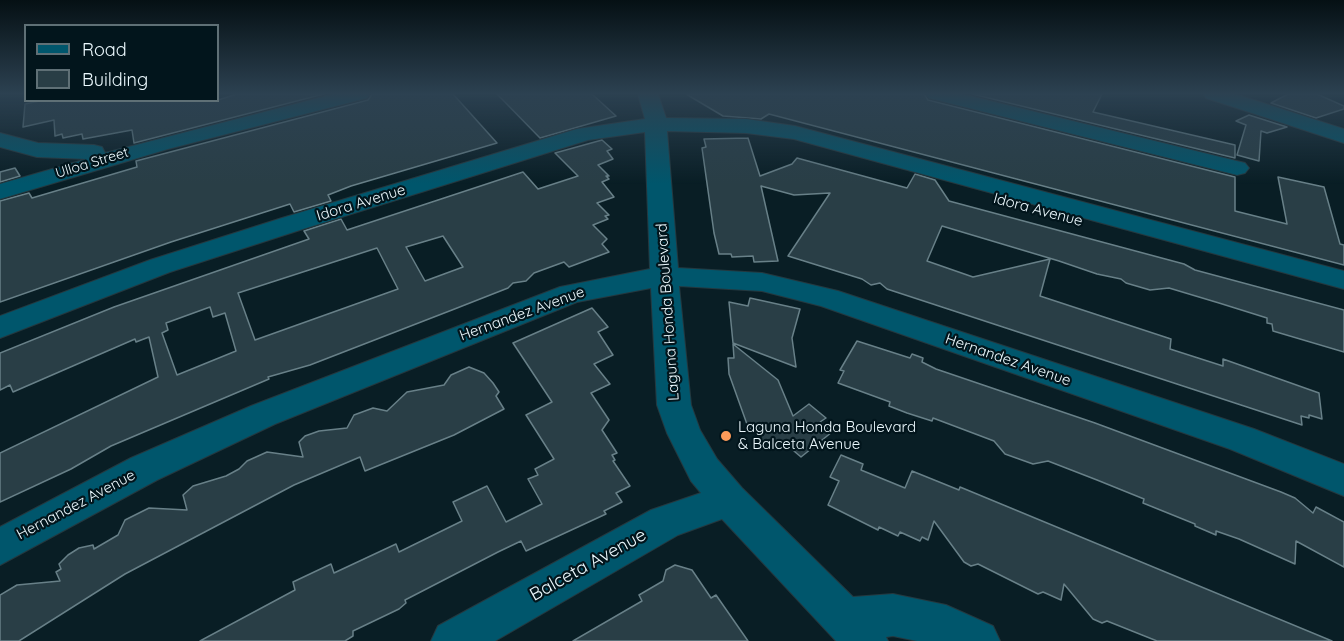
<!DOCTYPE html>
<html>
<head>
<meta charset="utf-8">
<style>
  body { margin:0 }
  #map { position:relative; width:1344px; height:641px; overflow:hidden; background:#091e25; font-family:Quicksand,sans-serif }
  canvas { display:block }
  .legend { position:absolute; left:24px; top:24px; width:195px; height:78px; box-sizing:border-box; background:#02151c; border:2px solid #5f7076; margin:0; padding:8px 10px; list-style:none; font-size:18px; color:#ebf8fd }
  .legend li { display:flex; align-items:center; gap:12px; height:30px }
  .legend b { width:30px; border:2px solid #5f7076 }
</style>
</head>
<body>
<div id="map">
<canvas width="1344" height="641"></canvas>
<ul class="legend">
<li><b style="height:8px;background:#00566c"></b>Road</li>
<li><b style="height:16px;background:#293e46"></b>Building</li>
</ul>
</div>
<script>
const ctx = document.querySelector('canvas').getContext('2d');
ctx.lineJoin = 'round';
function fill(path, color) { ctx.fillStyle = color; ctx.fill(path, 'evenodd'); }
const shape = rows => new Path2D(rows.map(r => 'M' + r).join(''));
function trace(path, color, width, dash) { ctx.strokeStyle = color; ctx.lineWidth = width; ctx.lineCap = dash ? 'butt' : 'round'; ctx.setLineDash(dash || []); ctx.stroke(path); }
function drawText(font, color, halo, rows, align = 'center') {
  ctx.font = font + ' Quicksand,sans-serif'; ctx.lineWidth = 4.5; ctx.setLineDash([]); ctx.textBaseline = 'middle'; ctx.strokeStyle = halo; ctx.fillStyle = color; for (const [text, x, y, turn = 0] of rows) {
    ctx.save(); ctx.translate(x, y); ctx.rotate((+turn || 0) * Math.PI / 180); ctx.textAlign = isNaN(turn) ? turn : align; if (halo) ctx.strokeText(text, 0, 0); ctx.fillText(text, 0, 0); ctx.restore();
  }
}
const building = shape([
  [237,94,324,94,134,143,132,130,83,139,82,134,63,138,62,134,55,136,54,120,23,127,25,104,44,100,218,100,237,94],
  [372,94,453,94,497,143,351,186,328,195,331,201,294,212,290,204,171,242,0,302,0,201,29,193,32,198,137,167,136,161,368,100,372,94],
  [497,94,592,94,616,116,540,138,497,94],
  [686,94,924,94,928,100,1235,177,1235,211,1287,224,1278,177,1324,187,1340,244,1344,245,1344,265,769,114,761,119,723,116,686,94],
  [972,94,1102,94,1093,112,1235,145,1235,158,972,94],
  [1288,94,1317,94,1344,106,1344,109,1316,118,1271,103,1288,94],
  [1249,115,1287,127,1267,133,1261,131,1259,161,1237,155,1246,125,1236,121,1249,115],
  [748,138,760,176,792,164,797,158,907,188,915,174,935,180,949,201,1184,264,1195,270,1344,310,1344,352,1273,331,1272,324,1267,323,1267,318,1219,303,1169,288,1150,290,1126,283,1121,279,1097,274,1059,261,942,226,927,261,973,277,1050,259,1040,296,1171,339,1170,349,1223,366,1223,359,1319,393,1322,419,1309,415,1309,418,1301,416,1302,425,887,289,880,283,871,285,862,279,788,256,830,193,794,195,761,186,778,261,754,262,753,256,732,257,731,254,719,254,714,233,702,148,706,147,704,139,748,138],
  [602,140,612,149,607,151,613,159,598,165,609,176,606,176,609,179,602,182,614,197,597,203,609,215,605,216,608,219,593,225,607,239,602,244,609,252,569,267,564,262,534,273,526,281,513,283,508,288,452,310,310,365,268,377,269,379,111,446,71,469,0,502,0,453,158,377,149,337,136,342,135,339,13,392,10,385,0,390,0,353,114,307,309,239,304,231,341,219,347,230,523,172,538,189,578,176,555,153,602,140],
  [443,236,463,267,425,281,406,247,443,236],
  [377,248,398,289,255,340,238,293,377,248],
  [210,307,213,317,225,313,236,351,177,375,162,333,168,330,166,323,210,307],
  [15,168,20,176,0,182,0,172,15,168],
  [750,298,800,309,792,338,796,367,733,343,729,302,748,306,750,298],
  [592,308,608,327,598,332,613,355,594,364,610,384,591,393,609,420,602,430,617,453,612,455,615,460,613,461,630,486,616,493,622,502,604,511,606,514,526,551,521,541,498,552,405,600,406,603,399,609,353,631,353,636,345,641,200,641,295,590,293,582,331,564,334,573,396,544,399,552,462,521,453,502,487,486,506,522,542,504,528,479,538,475,535,469,554,459,526,415,552,402,513,343,592,308],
  [857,341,910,358,912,354,923,358,922,362,936,369,1095,423,1281,492,1295,498,1313,513,1316,507,1344,522,1344,567,1296,541,1295,564,1239,539,1216,531,1216,535,1195,526,1195,524,1143,503,1144,499,1097,480,1048,461,1033,464,1005,454,994,441,933,418,932,421,907,413,889,406,890,402,838,383,844,371,840,370,857,341],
  [733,344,778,380,793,416,809,404,826,418,820,422,832,432,801,457,781,440,771,447,748,427,729,374,728,358,734,358,733,344],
  [469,367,484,373,493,383,499,392,496,396,504,409,454,435,365,471,360,457,294,485,125,574,19,641,0,641,0,595,17,585,60,581,56,572,61,569,59,564,68,555,79,548,93,545,94,549,118,535,125,520,149,508,187,510,183,495,193,486,226,476,239,469,247,461,267,452,303,457,299,442,305,436,319,431,347,428,354,415,373,408,387,411,407,392,444,385,451,375,469,367],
  [841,455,863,464,861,470,905,488,912,471,959,490,960,487,1332,641,1157,641,1107,621,1102,623,1093,619,1064,584,1061,600,1043,592,1038,594,978,564,971,566,964,562,934,521,928,540,922,537,920,541,900,532,898,536,879,527,878,530,828,505,839,481,830,477,841,455],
  [675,565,692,570,711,598,716,595,748,641,573,641,642,601,639,595,663,581,666,570,675,565]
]);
fill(building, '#293e46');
trace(building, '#688088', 1.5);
const minor = shape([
  [334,94,370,94,367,98,168,149,0,199,0,184,87,159,37,157,0,147,0,133,38,143,94,145,102,147,105,153,334,94],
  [638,94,658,94,666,118,746,119,795,126,1344,271,1344,289,794,139,746,133,667,131,678,268,762,273,838,291,1254,429,1344,464,1344,496,1230,449,821,306,762,291,679,286,691,405,700,430,717,459,742,488,853,597,893,594,946,605,993,626,1000,641,917,641,893,636,886,637,888,641,836,641,722,519,678,535,495,641,431,641,438,626,651,510,701,493,691,481,667,433,657,405,651,288,577,302,275,424,157,480,0,565,0,527,131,458,251,406,560,287,650,269,645,132,588,140,300,230,170,272,0,338,0,316,150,260,282,218,577,129,645,119,638,94],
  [926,94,962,94,1245,163,1249,168,1245,173,1237,175,929,98,926,94],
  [1203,94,1235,94,1344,129,1344,143,1206,98,1203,94]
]);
trace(minor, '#24383f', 2);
fill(minor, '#00566c');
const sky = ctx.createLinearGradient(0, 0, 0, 184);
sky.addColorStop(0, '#051014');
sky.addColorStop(0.51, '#2c4151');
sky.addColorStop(1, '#2c415100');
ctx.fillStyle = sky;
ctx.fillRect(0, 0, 1344, 184);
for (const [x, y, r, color] of [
  [726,436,6,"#fe9b59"]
]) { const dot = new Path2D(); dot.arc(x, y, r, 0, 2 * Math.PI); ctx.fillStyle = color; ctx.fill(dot); trace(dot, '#02151c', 2); }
drawText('14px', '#ebf8fd', '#02151c', [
  ["Ulloa Street",92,163,-17]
]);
drawText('15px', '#ebf8fd', '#02151c', [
  ["Idora Avenue",361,203,-17],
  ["Idora Avenue",1038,210,15],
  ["Laguna Honda Boulevard",668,312,-94],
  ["Hernandez Avenue",522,314,-20],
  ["Hernandez Avenue",1008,360,19],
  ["Hernandez Avenue",76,505,-28]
]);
drawText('15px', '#ebf8fd', '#02151c', [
  ["Laguna Honda Boulevard",738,427],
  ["& Balceta Avenue",738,444]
], 'left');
drawText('18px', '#ebf8fd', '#02151c', [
  ["Balceta Avenue",588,565,-29]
]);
</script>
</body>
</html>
